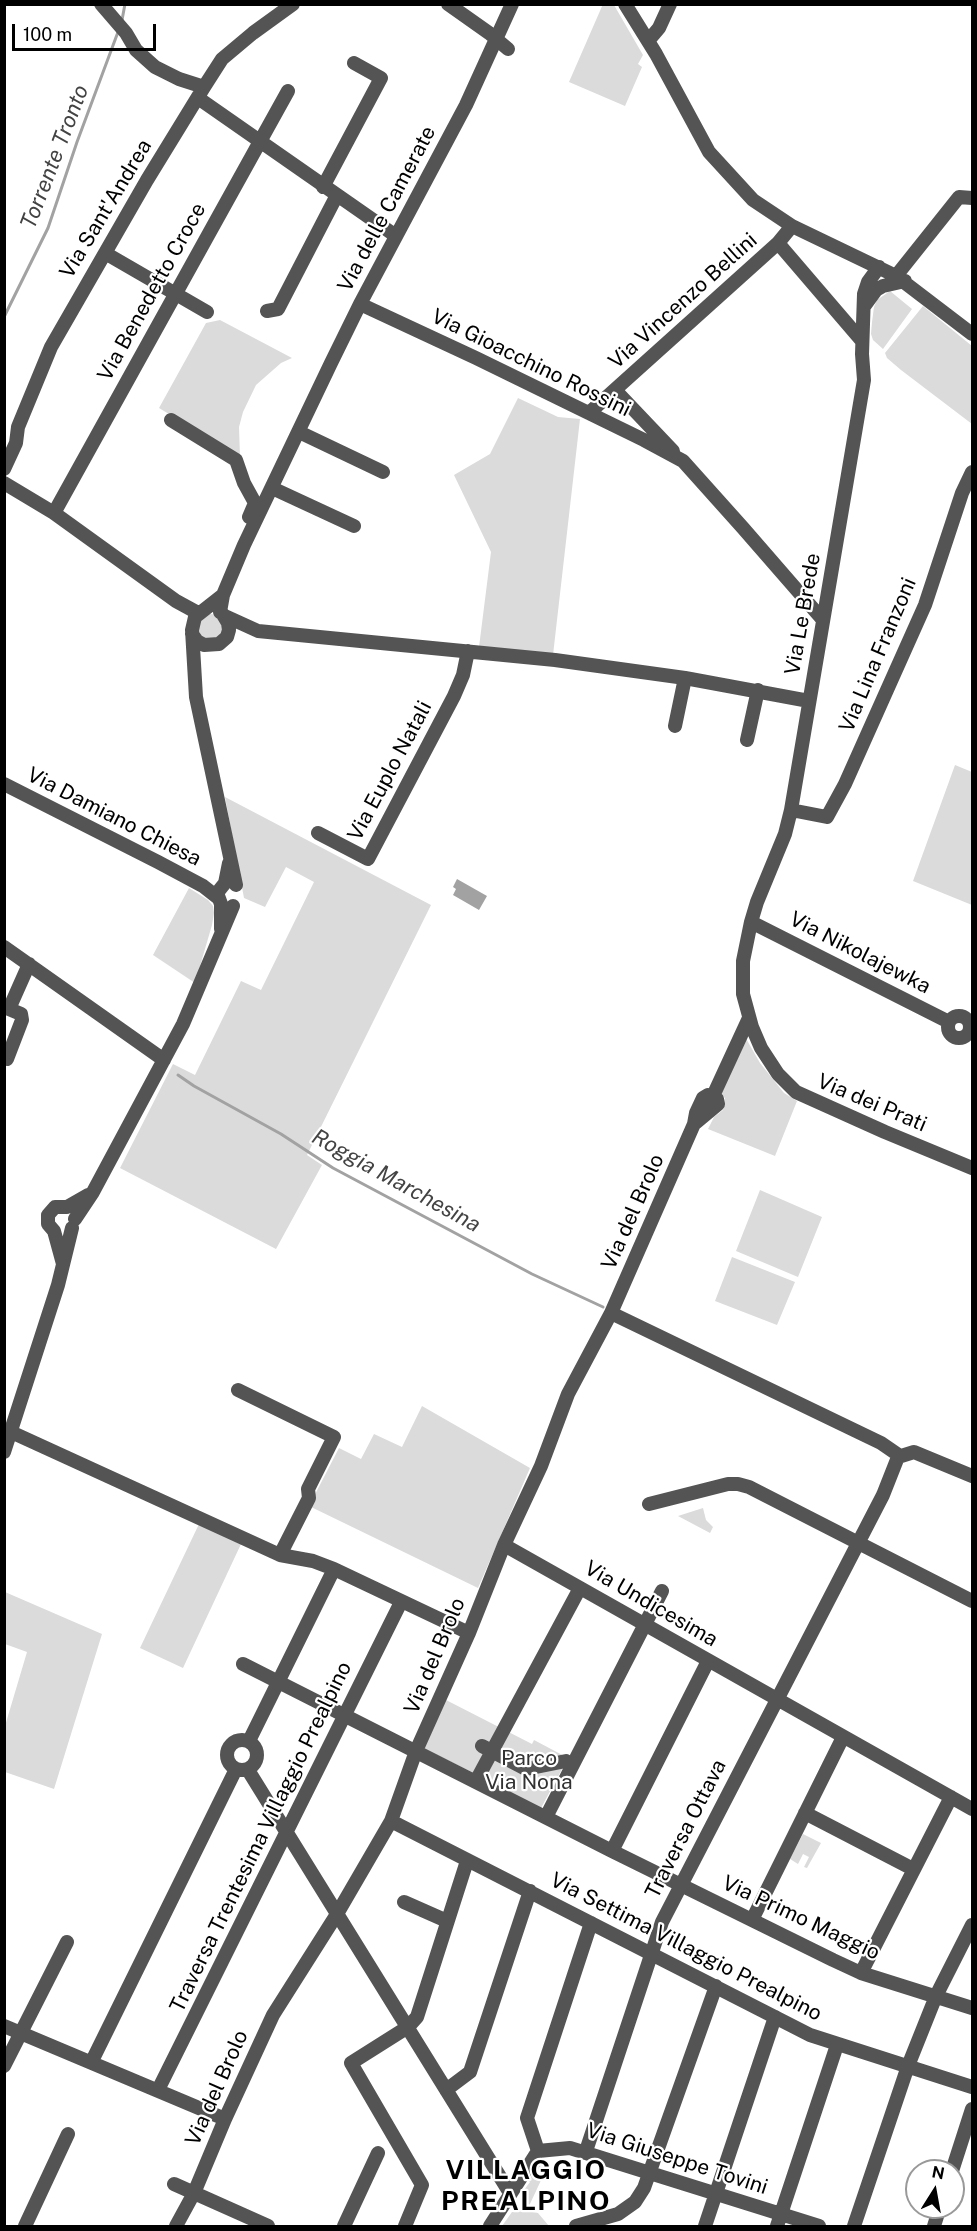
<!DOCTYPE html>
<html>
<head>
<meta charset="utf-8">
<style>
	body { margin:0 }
	#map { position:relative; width:977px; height:2231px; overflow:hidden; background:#fff; font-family:"Public Sans",sans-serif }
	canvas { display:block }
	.frame { position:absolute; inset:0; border:6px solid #000; pointer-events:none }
	.north { position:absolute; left:905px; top:2159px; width:60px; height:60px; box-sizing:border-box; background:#fff; border:2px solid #999; border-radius:50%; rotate:11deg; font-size:16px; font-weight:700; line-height:24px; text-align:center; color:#000 }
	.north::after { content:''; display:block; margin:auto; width:21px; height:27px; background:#000; clip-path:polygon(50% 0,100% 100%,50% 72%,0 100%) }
	.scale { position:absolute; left:12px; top:24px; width:144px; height:27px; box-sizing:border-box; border:3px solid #000; border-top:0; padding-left:8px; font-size:18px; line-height:21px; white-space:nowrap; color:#000; -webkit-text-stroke:4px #fff; paint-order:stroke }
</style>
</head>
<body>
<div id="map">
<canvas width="977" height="2231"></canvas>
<div class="frame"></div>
<div class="north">N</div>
<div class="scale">100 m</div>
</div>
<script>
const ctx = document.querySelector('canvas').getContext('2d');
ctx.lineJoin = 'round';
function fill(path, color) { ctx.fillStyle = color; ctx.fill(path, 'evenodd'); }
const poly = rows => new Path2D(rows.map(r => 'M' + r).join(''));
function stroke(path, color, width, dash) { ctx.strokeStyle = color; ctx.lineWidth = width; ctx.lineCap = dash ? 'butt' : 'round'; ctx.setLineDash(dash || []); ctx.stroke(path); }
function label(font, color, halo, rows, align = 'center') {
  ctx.font = font + ' "Public Sans",sans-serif'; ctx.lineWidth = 4.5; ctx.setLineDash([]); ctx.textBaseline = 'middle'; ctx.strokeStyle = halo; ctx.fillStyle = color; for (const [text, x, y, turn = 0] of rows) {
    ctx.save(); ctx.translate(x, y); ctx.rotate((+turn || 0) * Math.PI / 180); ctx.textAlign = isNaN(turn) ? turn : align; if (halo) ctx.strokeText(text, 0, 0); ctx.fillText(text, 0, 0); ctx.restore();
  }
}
const green = poly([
	[603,4,614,5,643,55,638,64,642,67,625,106,569,82],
	[890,291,912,309,883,349,873,340,871,334,872,322,874,307,877,300],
	[923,306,972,346,972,424,901,370,887,358,885,353],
	[220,320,292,358,281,363,256,385,243,412,239,427,240,457,159,408,206,323],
	[518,398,558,417,580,419,553,655,479,647,491,552,454,475,490,454],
	'197 627a13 13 0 1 1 26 0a13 13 0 1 1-26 0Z',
	[955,765,972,772,972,905,913,881],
	[225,797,431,905,307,1155,322,1165,276,1249,120,1168,173,1064,195,1075,241,981,261,990,314,882,286,867,265,907,244,898],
	[189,888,208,900,213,906,214,913,212,925,195,983,153,955],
	[744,1035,760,1063,784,1093,797,1101,775,1156,708,1129,714,1117,723,1110,725,1098,719,1093],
	[760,1190,822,1217,798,1277,736,1251],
	[732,1257,795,1282,777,1325,715,1301],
	[422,1406,530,1468,478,1588,309,1506,339,1448,361,1459,374,1434,402,1447],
	[703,1508,706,1520,713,1527,710,1533,678,1516],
	[199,1524,241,1544,183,1668,140,1648],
	[5,1592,102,1634,54,1789,5,1772,5,1726,27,1652,5,1644],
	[446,1700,532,1744,534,1740,568,1758,541,1808,424,1748],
	[803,1834,821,1843,807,1868,804,1867,809,1857,803,1854,798,1864,790,1859],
	[539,2161,543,2176,529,2206,521,2194,530,2182,524,2177],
	[527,2211,538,2213,549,2226,526,2225,502,2226,512,2212]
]);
const water = poly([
	[457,879,487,896,479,910,453,895,456,889,453,887]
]);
const stream = poly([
	[122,20,125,4],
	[4,317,48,228,77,142,118,32],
	[178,1075,194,1086,281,1134,333,1168,532,1274,603,1307]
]);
const minor = poly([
	[101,4,126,33,136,50,155,67,179,79,204,87],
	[448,4,489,33,508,49],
	[625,4,656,54,709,152,753,200,792,226,896,276,972,334],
	[648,41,659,28,670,4],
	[198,98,396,236],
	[323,187,381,78,354,63],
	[778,243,862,341],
	[105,253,207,312],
	[879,267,868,282,864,294,862,354,864,380,791,810,785,834,757,902,751,922,743,961,743,994,752,1027,761,1048,778,1074,796,1092,885,1132,972,1168],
	[896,276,959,197,972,198],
	[360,304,476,358,644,440,683,461,743,528,823,620],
	[865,305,876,290,883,286,905,281],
	[267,311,278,309,336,197],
	[616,391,673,451],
	[589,413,778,243,792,226],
	[171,420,236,460,244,483,255,503,249,517],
	[299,432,383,472],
	[4,469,16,443,18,427,51,347,147,180,204,87,222,59,253,33,293,4],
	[4,483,54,513,176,601,198,613],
	[272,488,354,526],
	[54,513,288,91],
	[223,595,195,617,192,630,196,697,236,885],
	[220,612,223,595,244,545,331,363,360,304,466,105,512,4],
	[225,616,258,631,555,660,685,678,809,701],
	[192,634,197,641,204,645,219,644,227,637,229,630,228,623,222,613],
	[675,726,685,678],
	[747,740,758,690],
	[4,784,158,862,203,886,217,897],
	[791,810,827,817,845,784,925,605,962,493,972,472],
	[318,833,368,859,454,696,463,675,468,651],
	[751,922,949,1022],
	[221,929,221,904,217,893,225,883,229,863],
	[4,947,164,1060],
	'948 1027a11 11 0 1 1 22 0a11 11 0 1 1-22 0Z',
	[7,1059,22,1020,21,1014,9,1009,29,964],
	[713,1096,749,1018],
	[75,1219,93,1192,183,1024,233,906],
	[63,1264,54,1231,48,1224,48,1215,55,1207,67,1207,88,1195],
	[238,1390,334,1437,308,1489,309,1498,280,1555],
	[11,1432,280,1555,313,1561,334,1569,469,1633],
	[4,1452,58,1285,72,1228],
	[898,1457,914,1452,972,1476],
	[649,1504,728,1484,738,1484,749,1487,972,1601],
	[504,1545,972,1809],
	[243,1664,612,1851,833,1960,861,1973,972,2008],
	'227 1755a15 15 0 1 1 30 0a15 15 0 1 1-30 0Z',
	[249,1741,334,1569],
	[482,1746,526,1769,566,1761],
	[248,1770,510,2193],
	[476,1781,580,1588],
	[805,1813,913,1869],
	[546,1817,662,1591],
	[391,1821,810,2035,972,2087],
	[612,1851,708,1661],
	[404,1902,447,1921],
	[752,1920,843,1737],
	[861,1973,951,1797],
	[4,2026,225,2119],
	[92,2061,236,1769],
	[4,2066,67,1942],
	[158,2090,401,1602],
	[446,2090,470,2072,530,1891],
	[538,2151,527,2118,591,1923],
	[586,2151,662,1922,883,1495,898,1457,897,1454,881,1443,611,1313],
	[952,2171,972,2109],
	[174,2184,268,2226],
	[25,2226,68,2134],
	[176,2226,194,2193,225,2119,273,2015,337,1914,391,1821,416,1751,469,1633,504,1545,541,1466,568,1394,611,1313,694,1124,696,1113,703,1098,708,1095,713,1096,717,1099,718,1104,694,1124],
	[344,2226,378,2153],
	[405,2226,422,2185,351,2063,408,2027,417,2017,467,1861],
	[490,2226,538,2151,570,2148,819,2226],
	[576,2226,618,2214,635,2202,644,2188,716,1986],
	[705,2226,775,2017],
	[777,2226,837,2045],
	[854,2226,908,2066,936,1996,972,1925],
	[934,2226,940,2207]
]);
const streetNames = [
	["Via Sant'Andrea",106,209,-59],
	["Via delle Camerate",387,209,-62],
	["Via Benedetto Croce",152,292,-61],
	["Via Vincenzo Bellini",683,301,-42],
	["Via Gioacchino Rossini",531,363,26],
	["Via Le Brede",803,614,-80],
	["Via Lina Franzoni",878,655,-67],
	["Via Euplo Natali",390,771,-62],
	["Via Damiano Chiesa",114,817,27],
	["Via Nikolajewka",860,953,27],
	["Via dei Prati",872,1103,23],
	["Via del Brolo",633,1212,-66],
	["Via Undicesima",651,1604,30],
	["Via del Brolo",435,1656,-67],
	["Traversa Ottava",686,1829,-63],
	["Traversa Trentesima Villaggio Prealpino",261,1837,-64],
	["Via Primo Maggio",801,1918,25],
	["Via Settima Villaggio Prealpino",686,1947,27],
	["Via del Brolo",217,2088,-66],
	["Via Giuseppe Tovini",677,2159,18]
];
const parkNames = [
	["Parco",529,1759],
	["Via Nona",529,1783]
];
const waterNames = [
	["Torrente Tronto",55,157,-69],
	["Roggia Marchesina",396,1181,29]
];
const districtNames = [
	["VILLAGGIO",526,2171],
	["PREALPINO",526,2202]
];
fill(green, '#dbdbdb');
fill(water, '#a2a2a2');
stroke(stream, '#a2a2a2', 3);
stroke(minor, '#545454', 14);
label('21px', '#000', '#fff', streetNames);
label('21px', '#323232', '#fff', parkNames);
label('italic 22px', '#434343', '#fff', waterNames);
ctx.letterSpacing = '1.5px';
label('bold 27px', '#000', '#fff', districtNames);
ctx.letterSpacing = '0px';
</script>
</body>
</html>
